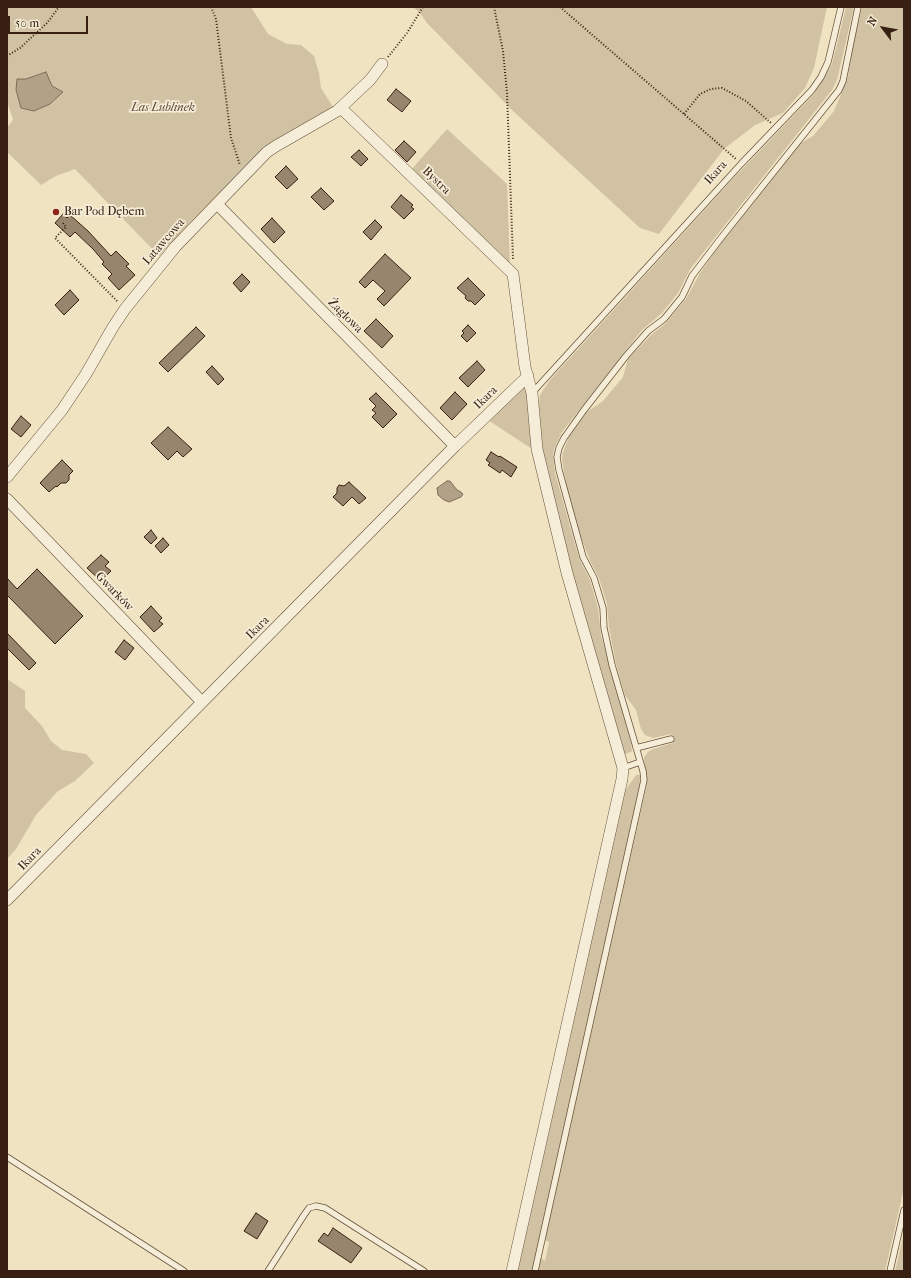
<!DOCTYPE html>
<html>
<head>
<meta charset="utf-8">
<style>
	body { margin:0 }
	#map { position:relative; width:911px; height:1278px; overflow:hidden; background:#f0e3c1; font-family:"IM FELL French Canon",serif }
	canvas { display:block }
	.frame { position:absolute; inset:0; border:8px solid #372012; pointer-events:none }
	.north { position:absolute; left:863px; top:8px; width:40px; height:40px; -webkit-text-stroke:3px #f5edd7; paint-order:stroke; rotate:302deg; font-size:11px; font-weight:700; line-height:16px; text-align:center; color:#372012 }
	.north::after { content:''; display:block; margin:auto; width:14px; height:18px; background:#372012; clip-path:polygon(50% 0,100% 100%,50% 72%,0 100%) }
	.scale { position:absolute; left:8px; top:16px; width:80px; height:18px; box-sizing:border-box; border:2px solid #372012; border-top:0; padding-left:5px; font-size:12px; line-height:14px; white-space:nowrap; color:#372012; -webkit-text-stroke:3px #f5edd7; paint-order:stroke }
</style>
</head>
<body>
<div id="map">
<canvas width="911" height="1278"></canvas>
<div class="frame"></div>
<div class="north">N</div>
<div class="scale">50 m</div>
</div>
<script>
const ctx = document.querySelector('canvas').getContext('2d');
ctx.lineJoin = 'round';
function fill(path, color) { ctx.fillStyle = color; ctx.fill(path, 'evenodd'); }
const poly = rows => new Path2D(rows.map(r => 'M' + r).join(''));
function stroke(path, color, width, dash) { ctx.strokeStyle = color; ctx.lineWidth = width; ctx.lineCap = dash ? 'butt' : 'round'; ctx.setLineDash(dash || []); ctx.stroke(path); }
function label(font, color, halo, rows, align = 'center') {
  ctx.font = font + ' "IM FELL French Canon",serif'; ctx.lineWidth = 3.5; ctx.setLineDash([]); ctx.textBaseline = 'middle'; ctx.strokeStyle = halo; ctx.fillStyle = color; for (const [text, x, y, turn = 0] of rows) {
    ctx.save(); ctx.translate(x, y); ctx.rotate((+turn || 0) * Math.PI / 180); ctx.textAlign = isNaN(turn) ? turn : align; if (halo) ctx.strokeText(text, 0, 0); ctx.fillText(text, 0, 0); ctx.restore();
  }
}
const green = poly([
	[7,7,251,7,268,34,287,44,301,45,314,56,319,73,321,88,333,107,234,180,191,221,159,256,75,169,56,176,41,185,7,152,7,128,13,120,7,101],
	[413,7,827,7,814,68,805,88,783,113,755,125,724,149,659,234,640,228,513,111,427,23,420,13],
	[846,7,854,7,837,80,832,90,691,268,678,293,662,313,642,330,562,432,554,449,553,456,555,473,579,558,590,580,598,608,601,635,631,743,632,751,626,754,623,753,570,571,542,450,539,404,540,395,550,380,730,182,814,94,832,64],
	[862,7,904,7,904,1188,885,1271,538,1271,541,1258,545,1261,549,1242,545,1240,647,784,644,758,648,752,653,749,673,743,671,734,653,738,645,735,641,729,636,710,625,695,616,664,609,628,607,604,599,578,590,561,577,526,570,501,564,472,562,459,563,452,569,437,587,412,603,401,623,377,628,359,651,335,666,323,686,299,700,273,722,241,799,144,813,136,834,111,848,77,853,45],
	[447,129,507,184,510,267,411,170],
	[524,385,528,387,532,449,488,420],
	[7,679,25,691,25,708,42,726,51,741,62,750,86,754,94,763,75,781,58,791,36,815,16,849,7,859],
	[636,775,640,775,640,784,532,1271,517,1271,624,792],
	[904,1233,904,1271,895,1271]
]);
const water = poly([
	[46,72,52,86,63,92,50,104,34,111,21,108,16,90,17,79,26,79,46,72],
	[447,481,450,481,457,490,461,492,463,494,461,497,449,502,444,500,438,495,437,488,447,481]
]);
const building = poly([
	[396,89,411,101,402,112,387,100,396,89],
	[404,141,416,152,407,162,395,150,404,141],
	[359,150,368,159,361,166,351,157,359,150],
	[286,166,298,179,287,189,275,177,286,166],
	[321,188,334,201,324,210,311,197,321,188],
	[401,195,413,205,411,207,414,209,404,219,391,207,401,195],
	[63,214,67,218,70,215,88,231,111,256,116,251,129,264,126,266,135,275,119,290,108,278,112,274,102,264,104,262,93,249,75,232,70,237,55,223,63,214],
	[272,218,285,232,274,243,261,229,272,218],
	[375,220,382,227,371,240,363,232,375,220],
	[385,254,411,278,384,306,377,299,385,291,373,280,365,288,359,282,385,254],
	[242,274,250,282,241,292,233,283,242,274],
	[468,278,485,295,475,305,471,301,468,301,465,298,466,296,457,288,468,278],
	[70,290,79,300,64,315,55,305,70,290],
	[376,319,393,336,382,348,364,331,376,319],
	[468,325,476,333,467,342,461,336,464,333,462,331,468,325],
	[196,327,205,336,168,372,159,363,196,327],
	[477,361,485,370,468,387,459,378,477,361],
	[212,366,224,379,218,385,206,372,212,366],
	[455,392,467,404,452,420,440,408,455,392],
	[376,393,397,414,383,428,372,417,376,413,372,410,376,406,369,399,376,393],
	[21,416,31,425,21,437,11,429,21,416],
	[168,427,192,449,183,457,177,451,168,460,151,443,168,427],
	[491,452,499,457,500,456,517,467,511,477,502,470,500,473,488,465,490,463,486,460,491,452],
	[62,460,73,471,69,475,69,480,66,483,61,483,57,487,56,486,49,492,40,483,62,460],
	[349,482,366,498,359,504,352,497,343,506,333,497,337,493,337,488,339,485,344,486,349,482],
	[151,530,157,538,151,544,144,537,151,530],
	[163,538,169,545,161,553,155,546,163,538],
	[101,555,109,562,105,566,111,571,101,581,87,568,101,555],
	[37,569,83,616,55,644,7,595,7,578,17,589,37,569],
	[151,606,162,618,159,621,163,624,154,632,140,617,151,606],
	[7,633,36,663,29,670,7,648,7,633],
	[124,640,134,648,125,660,115,652,124,640],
	[256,1213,268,1221,257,1239,244,1231,256,1213],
	[333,1228,362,1248,351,1263,318,1241,324,1233,328,1236,333,1228]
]);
const path = poly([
	[211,7,216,19,231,138,240,165],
	[494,7,503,51,507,93,513,259],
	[560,7,736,159],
	[7,56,20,48,47,23,59,7],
	[388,57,407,33,423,7],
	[684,114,700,94,711,89,722,88,746,101,771,123],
	[63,223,66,227,55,238,118,302]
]);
const service = poly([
	[532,393,741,164,812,90,821,77,828,62,841,7],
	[636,748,671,739],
	[623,768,640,762],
	[7,1157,184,1271],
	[268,1271,304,1215,309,1208,316,1206,325,1208,424,1271],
	[535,1271,644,780,643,771,612,665,604,628,603,608,594,578,583,557,559,470,557,457,559,448,564,438,584,410,626,356,648,331,664,319,682,297,692,276,721,238,839,90,843,81,858,7],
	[890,1271,904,1210]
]);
const minor = poly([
	[341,108,513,274,525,367,532,393,537,449,567,573,623,768,622,779,512,1271],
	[217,204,455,446],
	[7,477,62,410,86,374,113,327,125,309,176,246,267,152,276,146,337,111,370,80,382,64],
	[7,499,202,702],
	[7,900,455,446,528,376]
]);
const markers = [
	[56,212,4,"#8f2418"]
];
const parkNames = [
	["Las Lublinek",163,108]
];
const streetNames = [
	["Ikara",716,173,-48],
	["Bystra",436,181,44],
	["Latawcowa",164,242,-49],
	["Żaglowa",345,316,45],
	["Ikara",486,398,-44],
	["Gwarków",114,592,46],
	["Ikara",258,628,-45],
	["Ikara",30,859,-46]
];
const poiNames = [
	["Bar Pod Dębem",64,212]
];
fill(green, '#d1c2a3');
fill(water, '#b1a186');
stroke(water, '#806d58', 1);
fill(building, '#97856d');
stroke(building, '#372012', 1);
stroke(service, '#65513e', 7);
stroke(minor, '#65513e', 12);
stroke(path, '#372012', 2, [1, 2]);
stroke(service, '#f5edd7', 5.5);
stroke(minor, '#f5edd7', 11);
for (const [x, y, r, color] of markers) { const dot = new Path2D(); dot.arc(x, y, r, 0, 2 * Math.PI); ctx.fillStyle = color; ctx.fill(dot); stroke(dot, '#f5edd7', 1.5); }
label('italic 12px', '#5e4836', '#f5edd7', parkNames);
label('12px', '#372012', '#f5edd7', streetNames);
label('12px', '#372012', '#f5edd7', poiNames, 'left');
</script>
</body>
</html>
